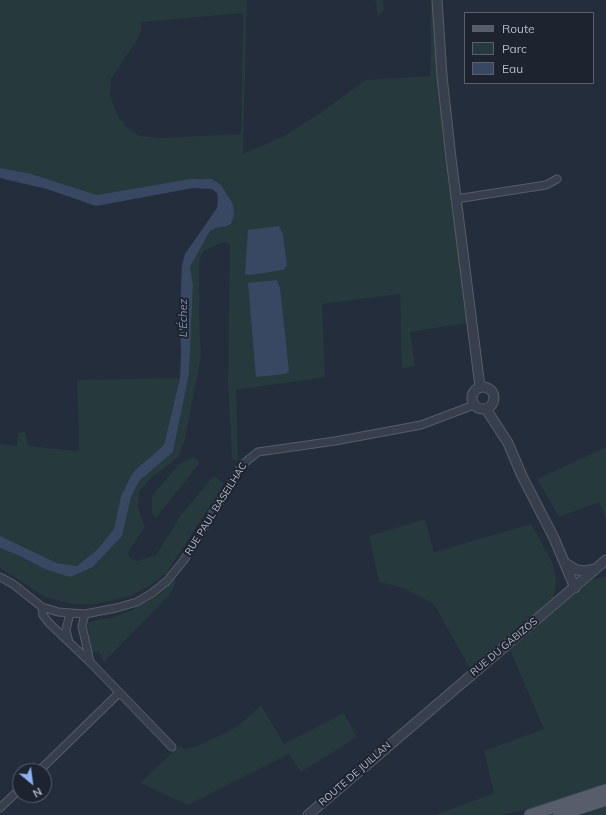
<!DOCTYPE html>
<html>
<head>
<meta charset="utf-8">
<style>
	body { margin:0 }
	#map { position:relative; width:606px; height:815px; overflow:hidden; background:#242d3b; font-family:Mulish,sans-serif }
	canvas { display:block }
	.legend { position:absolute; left:464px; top:12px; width:130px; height:72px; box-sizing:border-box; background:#1d2430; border:1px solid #59606c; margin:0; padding:5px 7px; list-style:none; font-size:12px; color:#b4bac7 }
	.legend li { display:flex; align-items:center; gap:8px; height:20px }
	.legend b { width:20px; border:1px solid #59606c }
	.north { position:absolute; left:12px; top:763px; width:40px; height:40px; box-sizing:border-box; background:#1d2430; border:1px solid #59606c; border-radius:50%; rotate:151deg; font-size:11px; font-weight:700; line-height:16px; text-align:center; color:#b4bac7 }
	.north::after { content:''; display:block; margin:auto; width:14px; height:18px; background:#8db1f3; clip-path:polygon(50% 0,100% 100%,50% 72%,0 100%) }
</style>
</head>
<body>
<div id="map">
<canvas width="606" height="815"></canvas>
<ul class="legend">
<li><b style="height:5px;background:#565e6c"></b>Route</li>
<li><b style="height:11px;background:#26393c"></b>Parc</li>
<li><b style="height:11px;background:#394862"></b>Eau</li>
</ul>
<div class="north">N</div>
</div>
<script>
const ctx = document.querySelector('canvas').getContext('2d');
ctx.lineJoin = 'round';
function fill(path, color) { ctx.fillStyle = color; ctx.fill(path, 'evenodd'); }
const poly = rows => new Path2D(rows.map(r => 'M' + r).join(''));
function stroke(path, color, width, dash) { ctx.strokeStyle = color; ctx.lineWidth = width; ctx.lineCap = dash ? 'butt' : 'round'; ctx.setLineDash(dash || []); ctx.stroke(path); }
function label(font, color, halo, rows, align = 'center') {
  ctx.font = font + ' Mulish,sans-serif'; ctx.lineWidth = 4; ctx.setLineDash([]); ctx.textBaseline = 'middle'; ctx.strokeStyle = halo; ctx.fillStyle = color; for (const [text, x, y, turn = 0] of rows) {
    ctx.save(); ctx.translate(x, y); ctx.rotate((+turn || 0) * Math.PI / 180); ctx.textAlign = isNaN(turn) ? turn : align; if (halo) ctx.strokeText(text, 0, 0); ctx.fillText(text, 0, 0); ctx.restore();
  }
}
const green = poly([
	[0,0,247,0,243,154,284,136,322,112,365,80,430,76,431,0,434,0,439,77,467,323,410,332,415,366,402,368,400,294,322,304,325,377,236,390,238,461,232,459,228,384,230,245,225,242,204,250,199,261,199,315,201,357,185,439,178,457,150,479,139,492,138,508,145,527,128,552,130,558,138,561,152,556,155,557,181,515,210,480,215,476,224,484,166,574,150,586,130,596,96,604,72,604,45,597,0,568,0,548,20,556,45,569,93,567,122,536,131,497,139,481,173,452,189,374,193,285,190,267,210,231,215,228,227,226,233,204,221,185,201,178,97,195,28,173,0,168],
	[243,13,241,134,159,138,140,136,129,129,119,118,110,96,111,79,137,40,141,31,141,22],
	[375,0,383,0,384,10,378,16],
	[180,378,164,445,133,472,121,496,114,529,97,550,77,566,57,563,0,536,0,444,17,446,18,433,25,431,28,446,79,451,77,380],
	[606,447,606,519,599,502,559,517,537,479],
	[193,457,198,460,198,465,156,518,152,513,152,496,178,465],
	[425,519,434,552,531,524,552,562,555,572,556,585,553,601,470,669,434,604,403,588,379,582,369,536],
	[606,576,606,783,536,807,501,815,436,815,494,793,484,751,544,729,510,650,592,580],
	[175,579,176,581,170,594,104,662,99,651,90,653,88,622,114,617,130,611,157,596],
	[261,705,284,744,344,713,357,737,301,772,289,754,188,805,140,783,179,746,185,749,197,746,231,730,244,721],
	[606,807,606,815,584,815]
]);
const water = poly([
	[0,168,28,173,97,195,190,179,212,179,221,185,233,204,234,214,231,224,227,226,216,228,210,231,190,267,193,285,189,374,173,452,139,481,131,497,122,536,93,567,70,577,45,569,20,556,0,548,0,536,57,563,77,566,97,550,114,529,121,496,133,472,164,445,180,378,181,353,180,310,182,265,185,254,217,208,218,199,217,193,212,189,193,188,96,206,47,189,0,178],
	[279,226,283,235,287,266,283,270,251,275,245,274,248,230],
	[277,280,280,288,289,371,285,374,256,377,248,283]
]);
const minor = poly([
	[456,199,546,185,557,179],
	[0,577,13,584,42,607,43,615,49,623,90,662,172,747],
	[42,607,58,612,85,614,116,608,137,602,152,593,167,581,184,560,243,464,258,452,335,441,421,425,474,405],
	[85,614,82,626,90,662],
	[69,642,66,630,70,613],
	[39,771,119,693],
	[0,808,20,789]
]);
const tertiary = poly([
	[437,0,442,76,451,158,480,387],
	'472 398a11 11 0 1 1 22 0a11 11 0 1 1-22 0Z',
	[486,409,508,443,522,476,554,538,575,588],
	[565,563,577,570,585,571,595,569],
	[308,815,606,560]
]);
const primary = poly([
	[530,815,606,790],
	[559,815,606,800]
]);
const streetNames = [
	["RUE PAUL BASEILHAC",216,509,-58],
	["RUE DU GABIZOS",504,647,-40],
	["ROUTE DE JUILLAN",355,774,-41]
];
const waterNames = [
	["L'Échez",184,318,-90]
];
fill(green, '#26393c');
fill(water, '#394862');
stroke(minor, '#565d69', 9);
stroke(tertiary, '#565d69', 11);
stroke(primary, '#414854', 13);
stroke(minor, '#383f4c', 7);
stroke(tertiary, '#383f4c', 9);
stroke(primary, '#565e6c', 11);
label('10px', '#b4bac7', '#1d2430', streetNames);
label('italic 11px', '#7c90ad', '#1d2430', waterNames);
</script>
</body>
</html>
